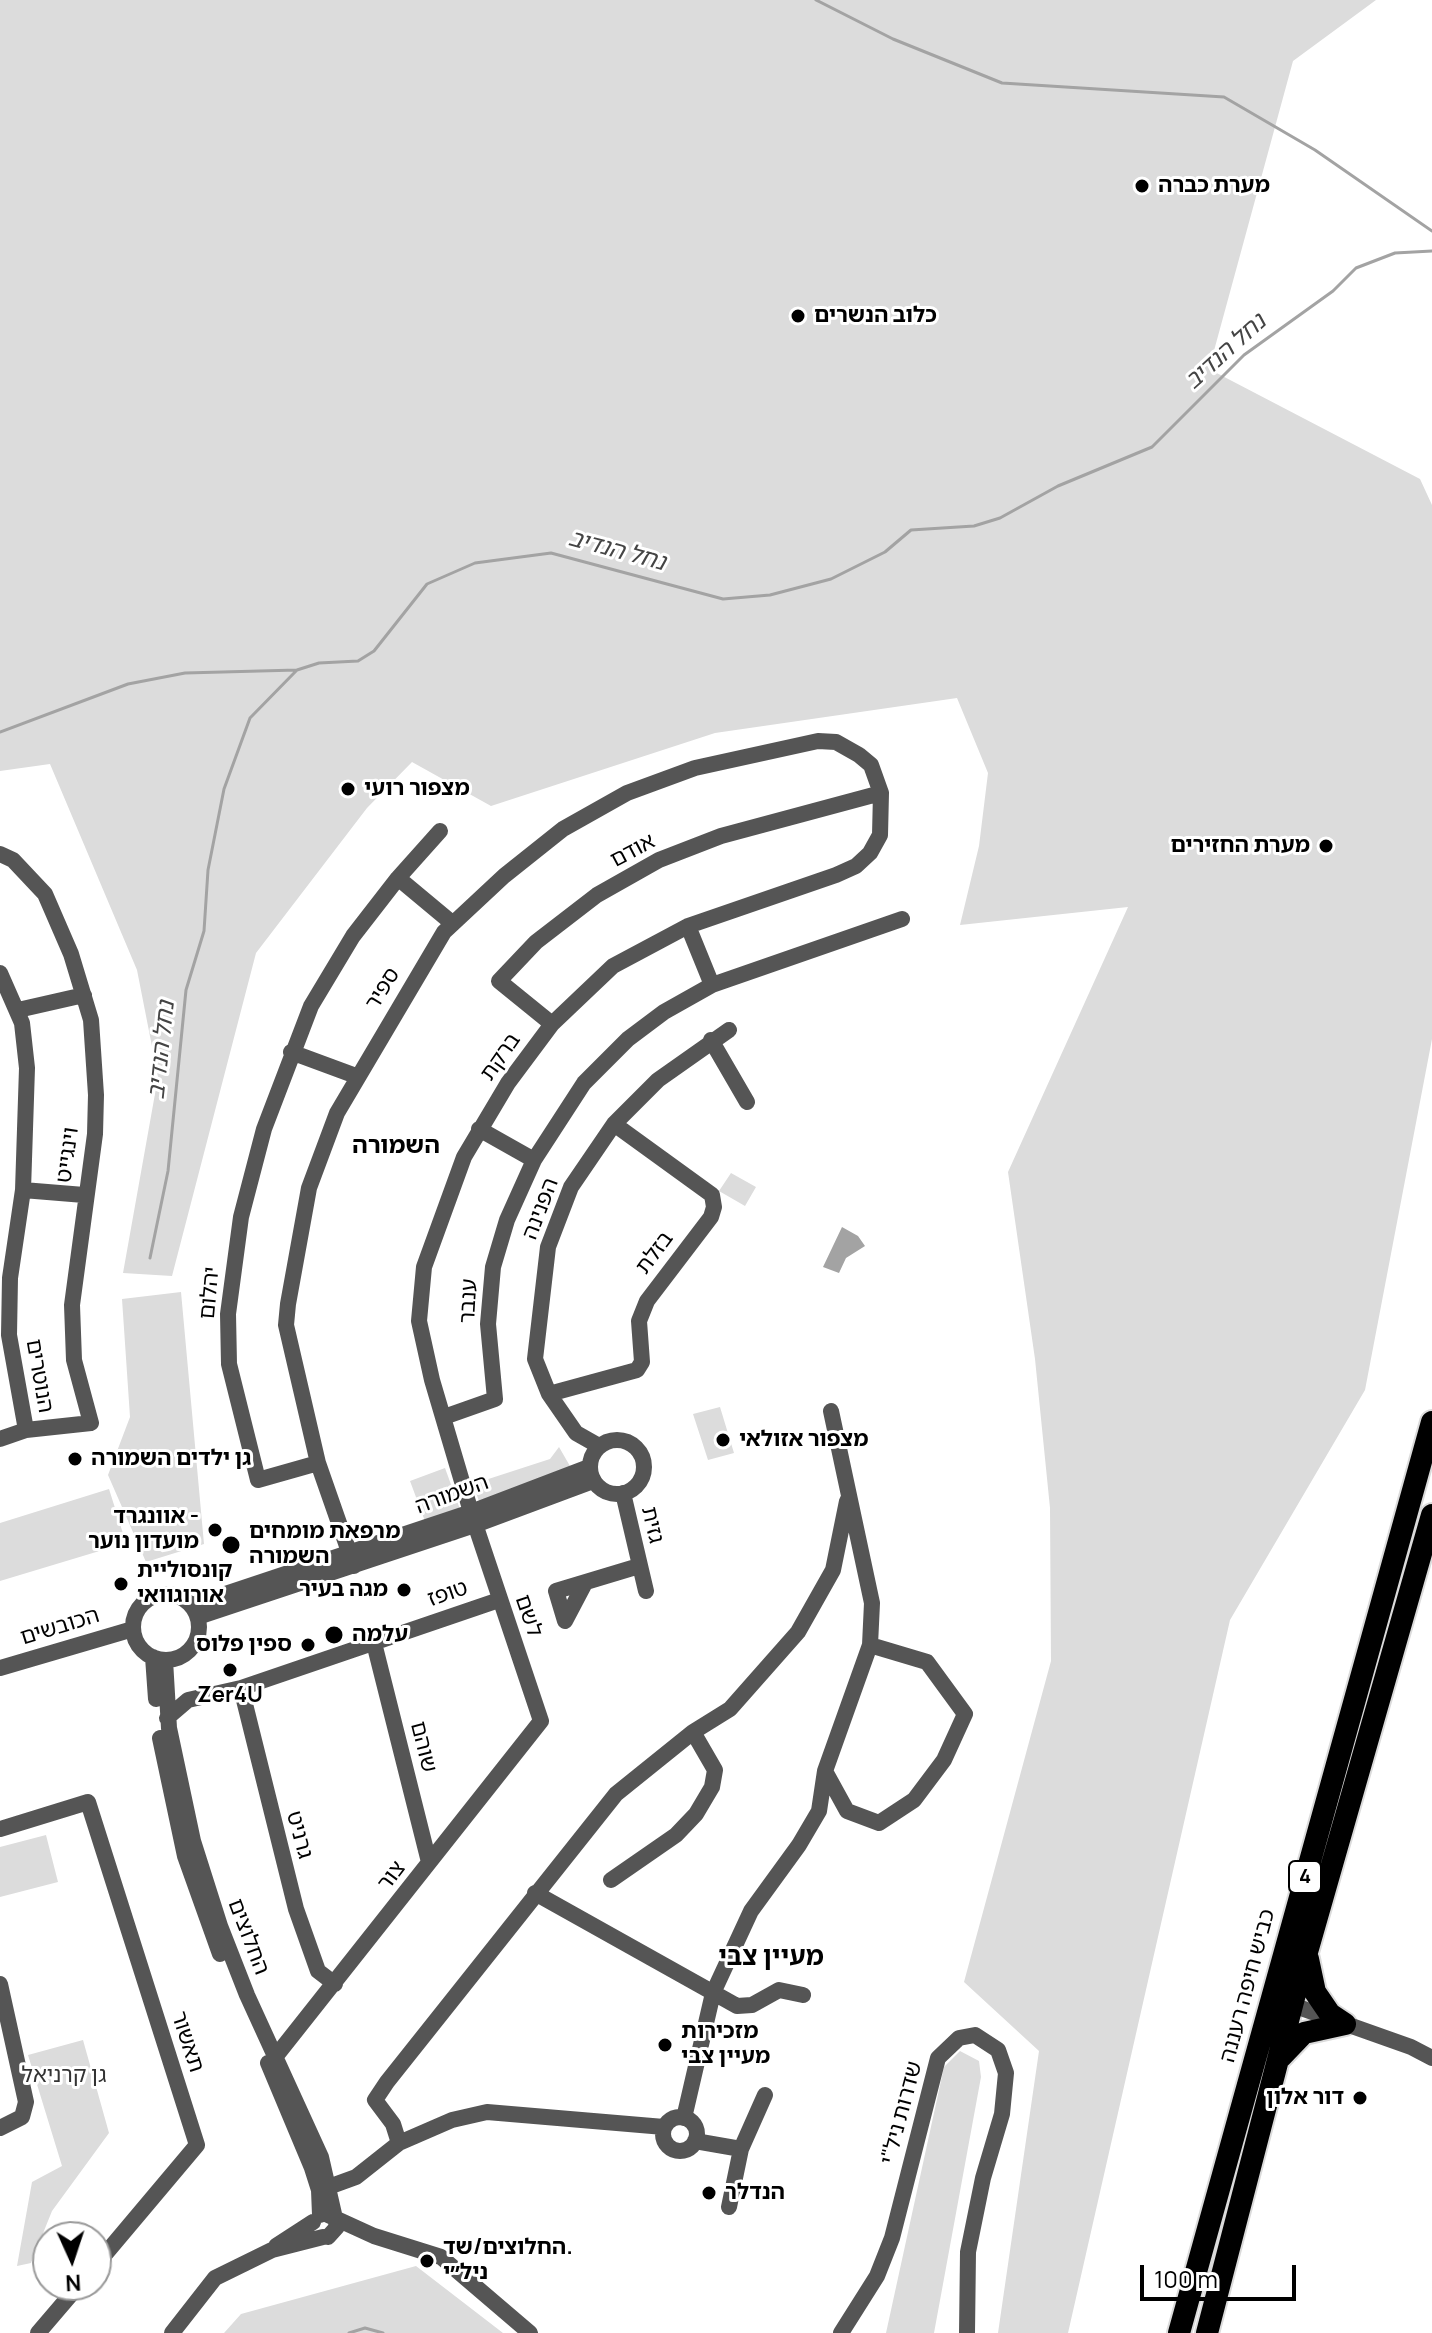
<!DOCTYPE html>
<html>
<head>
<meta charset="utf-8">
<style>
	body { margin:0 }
	#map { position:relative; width:1432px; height:2333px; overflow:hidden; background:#fff; font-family:Manrope,sans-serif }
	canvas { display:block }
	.north { position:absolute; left:32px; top:2221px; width:80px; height:80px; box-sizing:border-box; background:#fff; border:2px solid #999; border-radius:50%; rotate:177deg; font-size:22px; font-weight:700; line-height:32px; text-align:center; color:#000 }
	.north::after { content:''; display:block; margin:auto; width:28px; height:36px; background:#000; clip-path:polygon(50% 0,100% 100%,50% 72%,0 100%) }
	.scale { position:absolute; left:1140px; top:2265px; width:156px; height:36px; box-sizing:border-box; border:4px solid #000; border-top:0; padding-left:10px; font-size:24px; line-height:28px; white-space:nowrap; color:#000; -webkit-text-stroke:6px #fff; paint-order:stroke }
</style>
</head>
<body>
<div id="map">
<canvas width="1432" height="2333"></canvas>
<div class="north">N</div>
<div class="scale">100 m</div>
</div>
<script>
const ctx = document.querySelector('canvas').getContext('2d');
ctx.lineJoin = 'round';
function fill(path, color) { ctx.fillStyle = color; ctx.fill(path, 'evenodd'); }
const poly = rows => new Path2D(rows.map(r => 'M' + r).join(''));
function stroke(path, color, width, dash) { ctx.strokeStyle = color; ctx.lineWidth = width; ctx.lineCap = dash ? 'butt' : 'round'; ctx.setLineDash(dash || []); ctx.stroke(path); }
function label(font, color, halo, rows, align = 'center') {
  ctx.font = font + ' Manrope,"Noto Sans Hebrew",sans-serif'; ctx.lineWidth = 6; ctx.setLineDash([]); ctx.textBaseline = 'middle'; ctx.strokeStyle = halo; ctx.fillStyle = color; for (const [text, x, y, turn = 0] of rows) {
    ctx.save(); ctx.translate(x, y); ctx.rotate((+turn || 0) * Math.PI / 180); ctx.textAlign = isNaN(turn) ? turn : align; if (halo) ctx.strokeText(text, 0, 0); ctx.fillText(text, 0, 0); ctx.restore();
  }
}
const green = poly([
	[0,0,1376,0,1293,61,1209,369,1420,479,1432,505,1432,1039,1365,1390,1230,1620,1068,2333,998,2333,1039,2051,964,1982,1051,1661,1050,1508,1035,1359,1008,1172,1128,907,960,925,979,846,988,773,957,698,715,733,491,806,412,762,367,808,256,953,172,1276,123,1273,158,1077,137,970,50,764,0,771],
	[731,1173,756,1187,745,1206,719,1191],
	[181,1292,204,1544,146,1562,108,1475,130,1417,122,1299],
	[720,1407,734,1453,708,1460,693,1414],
	[559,1447,574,1473,480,1504,473,1484,550,1459],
	[445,1468,461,1512,426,1524,410,1481],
	[109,1489,126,1543,0,1581,0,1523],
	[46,1835,58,1882,0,1897,0,1847],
	[83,2040,109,2133,52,2211,31,2263,17,2266,32,2182,62,2166,28,2055],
	[960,2051,979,2061,981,2077,934,2333,886,2333,944,2067],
	[416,2266,503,2333,224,2333,241,2314]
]);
const water = poly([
	[842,1227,858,1236,865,1246,846,1258,839,1273,823,1267]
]);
const stream = poly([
	[816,0,893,39,1002,83,1224,97,1315,150,1432,231],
	[0,732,128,684,185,673,297,670],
	[150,1258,168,1171,186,990,204,931,208,870,224,789,250,718,297,670,319,663,358,661,374,651,427,584,475,563,551,553,723,599,770,595,831,579,885,552,911,530,974,526,1000,518,1058,486,1152,447,1244,355,1333,291,1356,268,1395,253,1432,251],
	[349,2333,365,2328,383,2333]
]);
const minor = poly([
	[0,854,13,860,45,894,71,954,91,1020,96,1095,95,1134,72,1305,74,1360,91,1423,26,1430,0,1439],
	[398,878,452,923],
	[688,926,712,985],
	[0,973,22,1023,27,1068,23,1190,10,1278,9,1335,26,1430],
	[18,1010,84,995],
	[552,1024,499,981,536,942,597,895,659,860,721,836,881,793],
	[711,1040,747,1102],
	[291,1052,356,1076],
	[479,1129,534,1160],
	[23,1190,84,1195],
	[549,1394,637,1370,642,1362,639,1321,647,1301,711,1217,714,1207,712,1195,614,1124],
	[444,1417,495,1399,488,1324,493,1267,507,1220,534,1160,584,1083,628,1039,664,1012,712,985,902,919],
	'590 1467a27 27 0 1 1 54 0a27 27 0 1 1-54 0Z',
	[599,1446,576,1433,549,1394,535,1359,548,1247,571,1187,614,1124,658,1080,729,1030],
	[318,1463,258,1480,229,1364,228,1314,241,1217,264,1129,311,1006,353,936,398,878,440,831],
	[623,1493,646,1591],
	[585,1583,565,1621,556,1591,639,1566],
	'133 1627a33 33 0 1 1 66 0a33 33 0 1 1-66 0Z',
	[192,1605,471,1512,589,1467],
	[198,1617,475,1525,593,1481],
	[374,1643,429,1862],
	[153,1657,156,1699],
	[165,1660,169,1728,193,1841,220,1926,247,1995,321,2157,337,2227,328,2237],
	[0,1668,133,1629],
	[241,1688,296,1909,318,1971,335,1984],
	[167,1718,188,1700,241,1688,499,1600],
	[693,1732,730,1709,798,1632,833,1570,847,1501],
	[160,1738,185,1856,220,1954],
	[825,1771,847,1811,879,1823,914,1800,944,1760,965,1714,927,1662,870,1645],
	[0,1829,88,1802,197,2145,96,2265],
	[535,1893,737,2006,752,2005,779,1990,803,1995],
	[0,1984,26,2102,22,2117,0,2128],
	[1284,2002,1411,2047,1432,2058],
	[276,2056,541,1721,471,1512,432,1380,419,1321,424,1267,464,1157,508,1083,552,1024,613,966,688,926,836,875,856,866,870,853,880,835,881,793,871,765,859,755,836,742,818,741,695,768,627,793,563,829,504,876,444,932,337,1113,309,1188,288,1304,286,1325,318,1463,354,1566],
	[268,2063,312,2168,319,2190,320,2215],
	'663 2134a17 17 0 1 1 34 0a17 17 0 1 1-34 0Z',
	[684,2118,713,1993,751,1911,799,1845,819,1811,825,1771,870,1645,872,1603,831,1411],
	[695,2141,741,2149],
	[399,2143,393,2124,375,2100,387,2082,616,1794,693,1732,715,1770,712,1787,696,1814,676,1835,611,1880],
	[323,2189,356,2177,399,2143,452,2120,487,2112,664,2127],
	[729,2207,741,2149,765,2095],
	[328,2215,374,2236,441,2257,530,2333],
	[276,2246,313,2222],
	[38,2333,79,2285],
	[172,2333,215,2278,272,2250,323,2237],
	[841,2333,877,2276,892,2238,938,2058,959,2038,975,2035,998,2050,1006,2073,1002,2114,983,2178,968,2252,967,2333]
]);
const highway = poly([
	[1308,1959,1315,1992,1330,2014,1345,2024],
	[1281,2057,1304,2033,1345,2024],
	[1179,2333,1432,1422],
	[1207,2333,1295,1994,1432,1515]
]);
const markers = [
	[1142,186,8,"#000"],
	[798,316,8,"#000"],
	[348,789,8,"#000"],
	[1326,846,8,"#000"],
	[723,1440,8,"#000"],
	[75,1459,8,"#000"],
	[215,1530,8,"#000"],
	[231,1545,10,"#000"],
	[121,1584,8,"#000"],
	[404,1590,8,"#000"],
	[334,1635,10,"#000"],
	[308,1645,8,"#000"],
	[230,1670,8,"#000"],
	[665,2045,8,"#000"],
	[1360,2098,8,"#000"],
	[709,2193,8,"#000"],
	[427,2261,8,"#000"]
];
const shields = [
	[1305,1877,32]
];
const shieldNames = [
	["4",1305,1877]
];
const poiNames = [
	["מערת כברה",1158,186],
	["כלוב הנשרים",814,316],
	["מצפור רועי",364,789],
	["מערת החזירים",1310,846,"right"],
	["מצפור אזולאי",739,1440],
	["גן ילדים השמורה",91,1459],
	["אוונגרד -",199,1517,"right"],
	["מועדון נוער",199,1542,"right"],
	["מרפאת מומחים",249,1532],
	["השמורה",249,1557],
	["קונסוליית",137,1571],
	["אורוגוואי",137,1596],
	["מגה בעיר",388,1590,"right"],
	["עלמה",352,1635],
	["ספין פלוס",292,1645,"right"],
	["Zer4U",230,1696,"center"],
	["מזכירות",681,2032],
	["מעיין צבי",681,2057],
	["דור אלון",1344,2098,"right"],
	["הנדלר",725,2193],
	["החלוצים/שד.",443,2248],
	["ניל״י",443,2273]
];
const streetNames = [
	["אודם",633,851,-28],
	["ספיר",383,989,-58],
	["ברקת",501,1057,-55],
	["וינגייט",68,1155,-82],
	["הפנינה",541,1209,-69],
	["בזלת",655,1253,-53],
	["יהלום",210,1293,-85],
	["ענבר",469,1301,-87],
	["הנוטרים",39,1376,80],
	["השמורה",452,1495,-20],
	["גזית",652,1525,77],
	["טופז",448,1594,-19],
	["לשם",528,1616,71],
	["הכובשים",60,1627,-17],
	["שוהם",423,1747,76],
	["גרניט",299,1835,75],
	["צור",392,1876,-53],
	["החלוצים",248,1937,69],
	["כביש חיפה רעננה",1248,1986,-75],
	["תאשור",187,2042,72],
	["שדרות ניל\"י",902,2113,-75]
];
const parkNames = [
	["גן קרניאל",64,2076]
];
const waterNames = [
	["נחל הנדיב",1226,352,-42],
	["נחל הנדיב",617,551,15],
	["נחל הנדיב",162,1050,-84]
];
const neighbourhoodNames = [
	["השמורה",396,1146]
];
const quarterNames = [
	["מעיין צבי",771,1958]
];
fill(green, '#dcdcdc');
fill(water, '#a3a3a3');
stroke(stream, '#a3a3a3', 3);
stroke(highway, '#dbdbdb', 26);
stroke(minor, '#555', 16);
stroke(highway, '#000', 22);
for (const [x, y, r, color] of markers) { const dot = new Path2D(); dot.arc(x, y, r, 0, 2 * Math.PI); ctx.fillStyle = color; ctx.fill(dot); stroke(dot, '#fff', 3); }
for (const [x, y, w] of shields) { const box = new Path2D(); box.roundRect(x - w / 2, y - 16, w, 32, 6); ctx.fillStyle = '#fff'; ctx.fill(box); stroke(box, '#000', 2); }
label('bold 20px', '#000', null, shieldNames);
label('bold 22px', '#000', '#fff', poiNames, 'left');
label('22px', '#000', '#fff', streetNames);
label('22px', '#333', '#fff', parkNames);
label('italic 24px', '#444', '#fff', waterNames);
label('bold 24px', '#000', '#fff', neighbourhoodNames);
label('bold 26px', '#000', '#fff', quarterNames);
</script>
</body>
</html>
